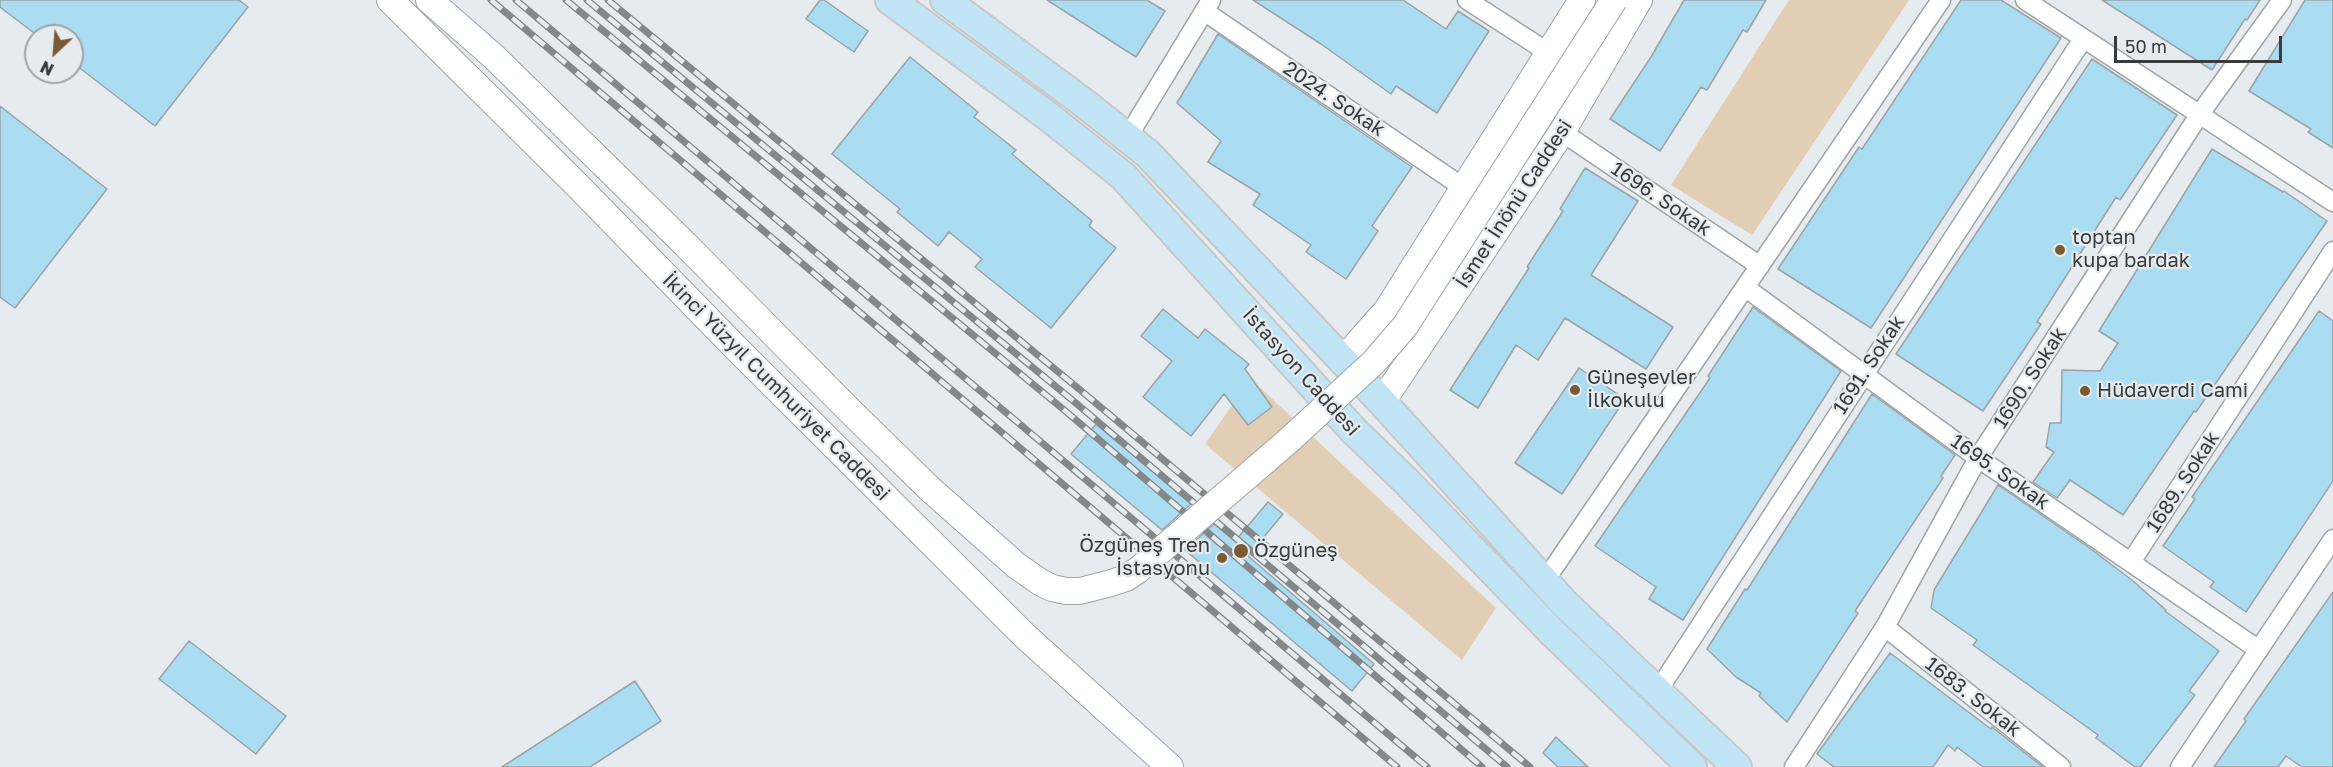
<!DOCTYPE html>
<html>
<head>
<meta charset="utf-8">
<style>
	body { margin:0 }
	#map { position:relative; width:2333px; height:767px; overflow:hidden; background:#e5ebee; font-family:"Golos Text",sans-serif }
	canvas { display:block }
	.north { position:absolute; left:24px; top:24px; width:60px; height:60px; box-sizing:border-box; background:#e5ebee; border:2px solid #a0a5a7; border-radius:50%; rotate:206deg; font-size:16px; font-weight:700; line-height:24px; text-align:center; color:#393b3d }
	.north::after { content:''; display:block; margin:auto; width:21px; height:27px; background:#7b5a31; clip-path:polygon(50% 0,100% 100%,50% 72%,0 100%) }
	.scale { position:absolute; left:2114px; top:36px; width:168px; height:27px; box-sizing:border-box; border:3px solid #393b3d; border-top:0; padding-left:8px; font-size:18px; line-height:21px; white-space:nowrap; color:#393b3d; -webkit-text-stroke:4px #e5ebee; paint-order:stroke }
</style>
</head>
<body>
<div id="map">
<canvas width="2333" height="767"></canvas>
<div class="north">N</div>
<div class="scale">50 m</div>
</div>
<script>
const ctx = document.querySelector('canvas').getContext('2d');
ctx.lineJoin = 'round';
function fill(path, color) { ctx.fillStyle = color; ctx.fill(path, 'evenodd'); }
const poly = rows => new Path2D(rows.map(r => 'M' + r).join(''));
function stroke(path, color, width, dash) { ctx.strokeStyle = color; ctx.lineWidth = width; ctx.lineCap = dash ? 'butt' : 'round'; ctx.setLineDash(dash || []); ctx.stroke(path); }
function label(font, color, halo, rows, align = 'center') {
  ctx.font = font + ' "Golos Text",sans-serif'; ctx.lineWidth = 4.5; ctx.setLineDash([]); ctx.textBaseline = 'middle'; ctx.strokeStyle = halo; ctx.fillStyle = color; for (const [text, x, y, turn = 0] of rows) {
    ctx.save(); ctx.translate(x, y); ctx.rotate((+turn || 0) * Math.PI / 180); ctx.textAlign = isNaN(turn) ? turn : align; if (halo) ctx.strokeText(text, 0, 0); ctx.fillText(text, 0, 0); ctx.restore();
  }
}
const green = poly([
	[1789,0,1909,0,1752,235,1671,185],
	[1251,379,1496,608,1462,660,1205,444]
]);
const building = poly([
	[0,0,239,0,248,7,155,126,72,62,72,36,38,36,0,7,0,0],
	[820,0,824,0,868,31,854,52,806,19,820,0],
	[1047,0,1147,0,1165,11,1136,57,1047,0],
	[1253,0,1403,0,1446,29,1458,11,1489,31,1437,113,1396,86,1391,94,1321,44,1253,0],
	[1684,0,1766,0,1747,32,1743,30,1707,90,1701,87,1660,151,1610,119,1651,57,1684,0],
	[1961,0,2001,0,2061,38,1871,328,1778,269,1859,147,1862,149,1961,0],
	[2102,0,2260,0,2247,20,2245,19,2212,70,2102,0],
	[2305,0,2333,0,2333,148,2308,132,2311,129,2249,91,2305,0],
	[1218,34,1412,167,1372,226,1378,231,1346,279,1306,252,1311,245,1253,205,1260,194,1208,162,1221,141,1177,103,1218,34],
	[910,57,978,112,974,117,1016,150,1012,154,1092,221,1089,226,1116,248,1051,328,975,267,982,259,949,232,938,246,897,212,900,209,832,154,910,57],
	[2092,59,2177,115,2120,200,2116,197,2037,322,2041,324,1983,411,1896,354,2092,59],
	[0,106,107,189,15,308,0,297,0,106],
	[2212,149,2283,192,2284,191,2327,221,2196,412,2194,411,2123,515,2070,480,2057,498,2033,482,2054,452,2046,447,2050,423,2061,423,2062,370,2100,371,2118,343,2099,331,2212,149],
	[1585,168,1638,201,1591,275,1673,327,1646,369,1565,318,1538,360,1516,345,1478,408,1450,390,1529,268,1527,267,1563,211,1560,209,1585,168],
	[1753,307,1841,371,1683,620,1649,599,1656,587,1595,546,1710,378,1708,376,1753,307],
	[1163,309,1198,338,1205,329,1249,364,1245,369,1272,407,1248,425,1224,394,1191,436,1143,397,1172,361,1141,336,1163,309],
	[2319,311,2333,321,2333,481,2246,612,2210,587,2214,582,2163,546,2195,499,2192,497,2319,311],
	[1579,368,1625,399,1562,494,1515,463,1579,368],
	[1872,394,1955,455,1941,476,1943,478,1855,611,1858,613,1787,722,1759,696,1761,693,1736,677,1707,649,1745,589,1747,590,1872,394],
	[1096,424,1191,504,1162,530,1071,454,1096,424],
	[1998,485,2091,549,2133,581,2166,610,2165,611,2219,651,2189,691,2195,695,2140,767,2135,767,2096,738,2098,735,1973,645,1977,640,1931,608,1934,590,1998,485],
	[1268,502,1283,514,1248,556,1374,664,1352,691,1185,550,1214,524,1235,541,1268,502],
	[2333,592,2333,767,2302,767,2286,756,2278,767,2214,767,2246,721,2244,719,2333,592],
	[189,641,286,716,256,754,159,679,189,641],
	[1890,653,1991,729,1992,727,2043,767,1983,767,1957,747,1955,751,1948,745,1933,767,1834,767,1817,754,1890,653],
	[635,681,661,721,590,767,502,767,635,681],
	[1556,737,1588,767,1558,767,1543,753,1556,737]
]);
const minor = poly([
	[1467,0,1549,53],
	[2025,0,2333,202],
	[1204,11,1464,188],
	[1562,132,1760,266],
	[1127,138,1211,0],
	[1746,288,1978,458,2259,650],
	[2131,562,2333,251],
	[1544,582,1941,0],
	[1885,627,2061,767],
	[1657,692,2083,39],
	[1794,767,1885,627,1978,458,2199,115,2282,0],
	[2180,767,2333,539]
]);
const secondary = poly([
	[390,0,577,185,735,347,1025,636,1170,767],
	[429,0,493,56,687,246],
	[1342,361,1387,310,1582,0],
	[1382,402,1562,132,1639,0]
]);
const primary = poly([
	[890,0,1049,117,1123,176,1354,431,1406,481,1552,632,1692,767],
	[945,0,1084,103,1148,154,1382,402,1565,604,1737,767]
]);
const rail = poly([
	[491,0,1397,767],
	[516,0,1427,767],
	[566,0,1063,409,1482,767],
	[587,0,1071,399,1507,767],
	[608,0,1079,389,1530,767]
]);
const secondaryBridge = poly([
	[687,246,848,409,931,490,1017,566,1040,582,1052,588,1066,591,1080,591,1111,583,1126,578,1138,570,1287,442,1374,362,1405,326,1614,0]
]);
const markers = [
	[2060,250,6,"#7b5a31"],
	[1575,390,6,"#7b5a31"],
	[2085,391,6,"#7b5a31"],
	[1241,551,8,"#7b5a31"],
	[1222,558,6,"#7b5a31"]
];
const streetNames = [
	["2024. Sokak",1334,99,34],
	["1696. Sokak",1661,199,34],
	["İsmet İnönü Caddesi",1514,204,-57],
	["1691. Sokak",1869,365,-57],
	["İstasyon Caddesi",1301,372,48],
	["1690. Sokak",2030,378,-57],
	["İkinci Yüzyıl Cumhuriyet Caddesi",776,387,45],
	["1695. Sokak",2000,472,35],
	["1689. Sokak",2183,482,-57],
	["1683. Sokak",1973,697,38]
];
const poiNames = [
	["toptan",2072,238],
	["kupa bardak",2072,261],
	["Güneşevler",1587,378],
	["İlkokulu",1587,401],
	["Hüdaverdi Cami",2097,391],
	["Özgüneş Tren",1210,546,"right"],
	["İstasyonu",1210,569,"right"],
	["Özgüneş",1254,551]
];
fill(green, '#e2cdb5');
fill(building, '#aadcf2');
stroke(building, '#9da3a6', 1.5);
stroke(minor, '#9ea5a7', 21);
stroke(secondary, '#9ea5a7', 28);
stroke(primary, '#c8c8c9', 32);
stroke(minor, '#fff', 18);
stroke(secondary, '#fff', 26);
stroke(primary, '#c1e5f5', 28);
stroke(rail, '#84888a', 7);
stroke(rail, '#e5ebee', 4.5, [14]);
stroke(secondaryBridge, '#9ea5a7', 28, []);
stroke(secondaryBridge, '#fff', 26);
for (const [x, y, r, color] of markers) { const dot = new Path2D(); dot.arc(x, y, r, 0, 2 * Math.PI); ctx.fillStyle = color; ctx.fill(dot); stroke(dot, '#e5ebee', 2); }
label('20px', '#393b3d', '#e5ebee', streetNames);
label('20px', '#393b3d', '#e5ebee', poiNames, 'left');
</script>
</body>
</html>
